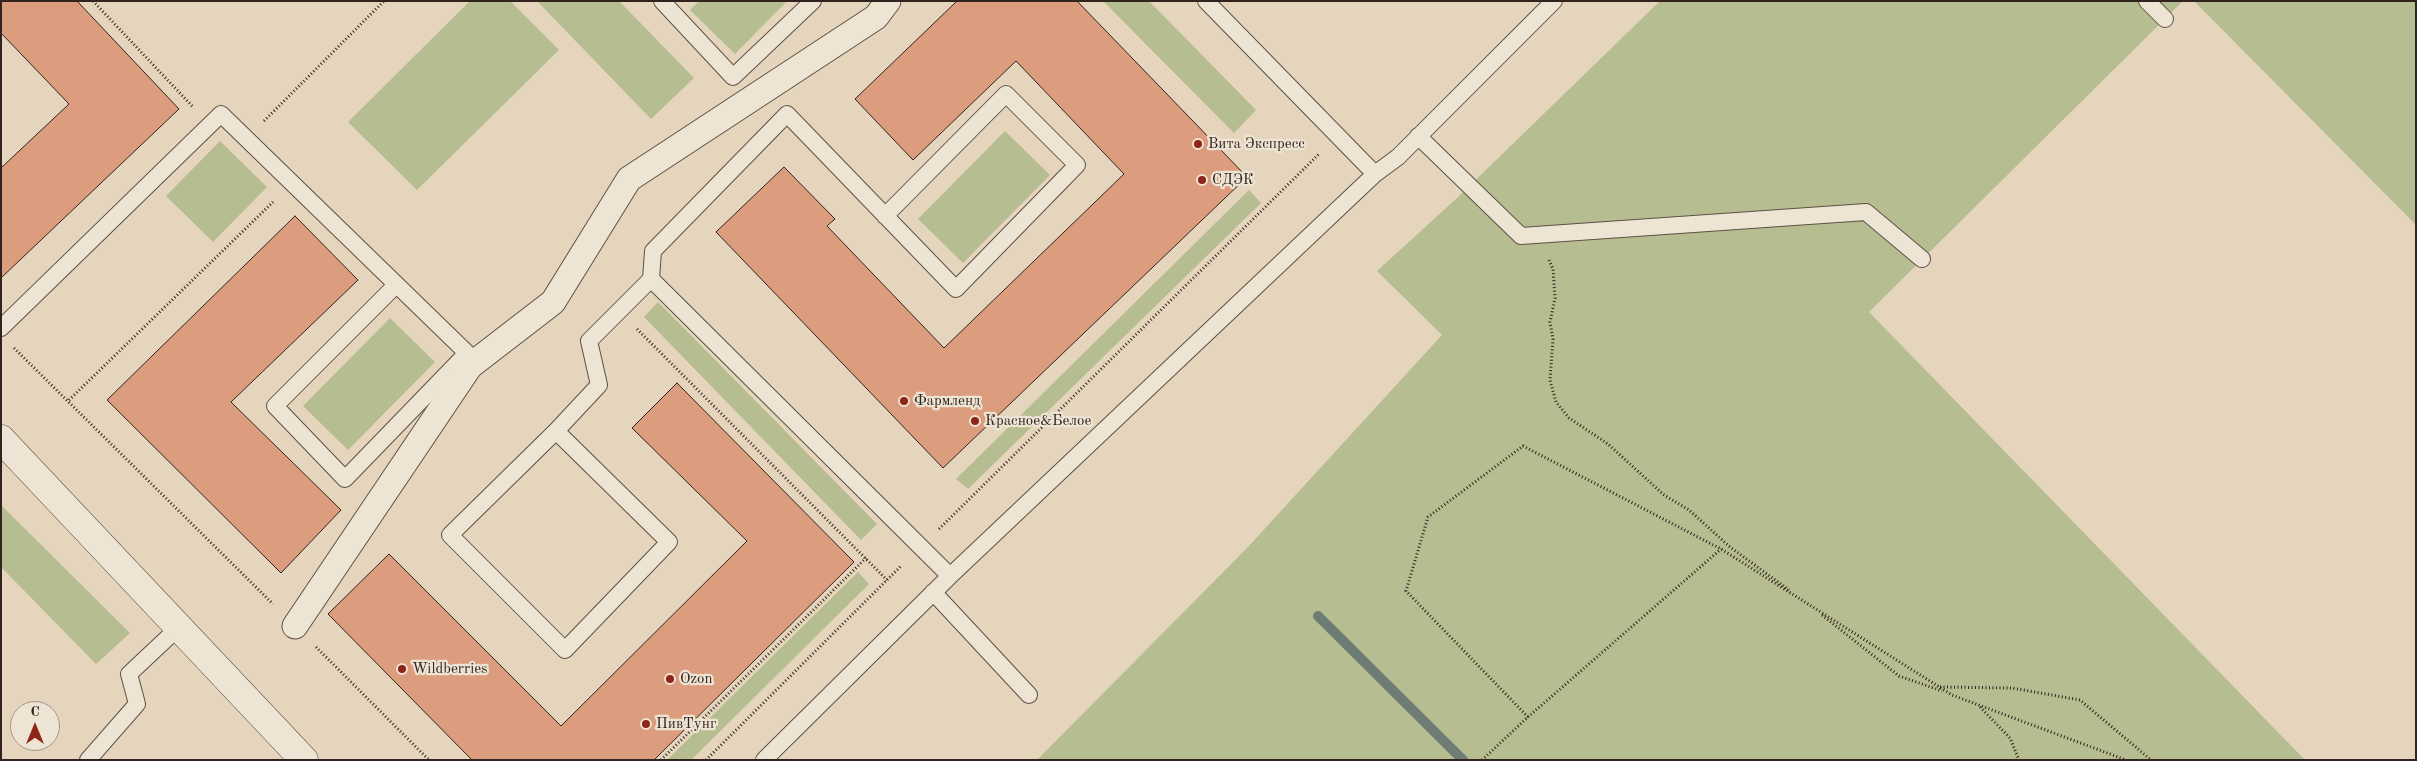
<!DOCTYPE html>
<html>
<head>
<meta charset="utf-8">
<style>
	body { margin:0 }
	#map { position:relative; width:2417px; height:761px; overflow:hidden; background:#e5d5bc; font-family:"Old Standard TT",serif }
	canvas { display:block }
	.frame { position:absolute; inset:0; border:2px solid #31231d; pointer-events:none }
	.north { position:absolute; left:10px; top:701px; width:50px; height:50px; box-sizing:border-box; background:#eee4d3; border:1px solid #a2978a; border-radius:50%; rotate:0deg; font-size:14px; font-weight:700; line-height:20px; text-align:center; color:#31231d }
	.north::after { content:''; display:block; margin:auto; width:18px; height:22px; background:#8f2418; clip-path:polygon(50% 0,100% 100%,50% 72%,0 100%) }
</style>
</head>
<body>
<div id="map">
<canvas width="2417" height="761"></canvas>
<div class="frame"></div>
<div class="north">С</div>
</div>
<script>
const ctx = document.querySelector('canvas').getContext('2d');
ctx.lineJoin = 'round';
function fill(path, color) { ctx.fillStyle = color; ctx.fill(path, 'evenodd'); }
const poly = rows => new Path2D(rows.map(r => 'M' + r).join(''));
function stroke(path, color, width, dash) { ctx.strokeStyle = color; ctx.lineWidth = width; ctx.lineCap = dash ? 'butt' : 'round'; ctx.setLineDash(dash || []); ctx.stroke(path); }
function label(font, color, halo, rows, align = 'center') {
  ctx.font = font + ' "Old Standard TT",serif'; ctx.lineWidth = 4.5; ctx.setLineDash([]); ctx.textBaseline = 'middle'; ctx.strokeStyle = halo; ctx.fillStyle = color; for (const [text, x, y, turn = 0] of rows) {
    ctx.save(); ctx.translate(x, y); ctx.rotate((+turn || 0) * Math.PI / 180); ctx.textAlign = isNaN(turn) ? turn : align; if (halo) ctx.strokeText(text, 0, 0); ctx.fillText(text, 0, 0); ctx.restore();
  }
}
const green = poly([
	[470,1,510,1,559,50,417,190,348,122],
	[537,1,619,1,694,78,651,119],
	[699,1,787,1,735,54,690,10],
	[1103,1,1149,1,1256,110,1234,133],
	[1660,1,2183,1,1869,312,2305,760,1037,760,1248,547,1442,335,1377,271,1457,198],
	[2194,1,2416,1,2416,225],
	[1005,131,1050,175,963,263,918,219],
	[220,141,267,187,213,242,166,196],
	[1249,190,1261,203,968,489,956,479],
	[658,302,877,524,861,540,644,317],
	[390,318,435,362,348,450,303,406],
	[1,505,130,633,96,664,1,567],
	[858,572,869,584,691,760,667,760]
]);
const stream = poly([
	[1318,616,1463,760]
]);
const building = poly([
	[1,1,77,1,179,109,1,278,1,168,69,104,1,33,1,1],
	[957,1,1077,1,1247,177,943,468,716,232,784,167,835,219,827,226,944,348,1124,174,1016,61,913,160,855,99,957,1],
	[295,216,358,280,231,402,341,510,281,573,107,400,295,216],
	[677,383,854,562,654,760,472,760,328,614,389,554,561,726,747,541,632,428,677,383]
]);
const path = poly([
	[93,1,193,107],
	[264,121,384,1],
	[1549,260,1553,269,1555,298,1550,322,1553,339,1550,380,1556,402,1569,418,1608,444,1664,495,1689,510,1730,547,1789,590],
	[637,329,887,580],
	[14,348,273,604],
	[69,400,273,202],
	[939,529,1319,154],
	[1822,615,1899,676,1942,691],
	[316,647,429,760],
	[1940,687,2012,688,2080,700,2151,760],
	[1980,707,2010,738,2019,760],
	[1528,717,1721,549],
	[661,760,866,558],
	[706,760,902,565],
	[1482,760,1528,717,1406,591,1428,517,1523,446,1721,549,1952,695,2126,760]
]);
const service = poly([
	[662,1,733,77,813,1],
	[1206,1,1375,174],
	[2147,1,2165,19],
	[1418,136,1521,236,1866,212,1922,259],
	[885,216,1006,94,1077,165,956,289,787,114,653,251,651,279,950,576],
	[1,328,221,114,467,353,345,479,275,406,396,285],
	[556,431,669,542,565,650,450,535,556,431,599,385,589,341,651,279],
	[933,592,1029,695],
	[88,760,137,704,129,674,179,627],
	[764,760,950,576,1375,174,1398,157,1554,1]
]);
const pedestrian = poly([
	[295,626,470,366,553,302,629,179,876,17,888,1]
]);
const minor = poly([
	[1,439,304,760]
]);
const markers = [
	[1198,144,5,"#8f2418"],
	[1202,180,5,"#8f2418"],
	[904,401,5,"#8f2418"],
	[975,421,5,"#8f2418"],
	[402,669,5,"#8f2418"],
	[670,679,5,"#8f2418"],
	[646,724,5,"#8f2418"]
];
const poiNames = [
	["Вита Экспресс",1208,144],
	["СДЭК",1212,180],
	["Фармленд",914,401],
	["Красное&Белое",985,421],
	["Wildberries",412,669],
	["Ozon",680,679],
	["ПивТунг",656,724]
];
fill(green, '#b6bd90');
stroke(stream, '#6e7c76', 10);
fill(building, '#dc9d7e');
stroke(building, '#31231d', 1);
stroke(service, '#5e5045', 18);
stroke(pedestrian, '#5e5045', 27);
stroke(minor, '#5e5045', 29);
stroke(path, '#31231d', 3, [1, 2.5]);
stroke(service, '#eee4d3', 16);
stroke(pedestrian, '#eee4d3', 25);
stroke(minor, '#eee4d3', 28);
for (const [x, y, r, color] of markers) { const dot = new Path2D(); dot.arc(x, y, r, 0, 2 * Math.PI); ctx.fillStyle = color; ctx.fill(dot); stroke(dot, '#eee4d3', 2); }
label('15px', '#31231d', '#eee4d3', poiNames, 'left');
</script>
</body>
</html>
